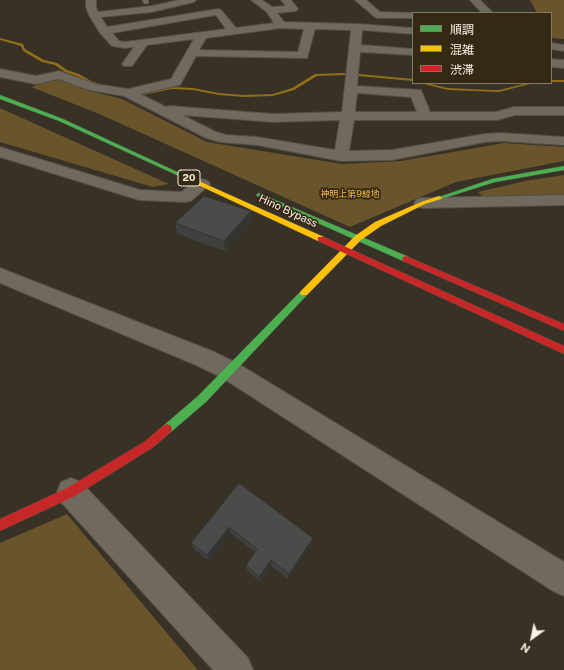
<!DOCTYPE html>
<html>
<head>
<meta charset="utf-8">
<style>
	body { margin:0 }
	#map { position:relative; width:564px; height:670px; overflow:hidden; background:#373126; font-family:"Public Sans","Noto Sans JP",sans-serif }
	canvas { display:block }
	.legend { position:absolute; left:412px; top:12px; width:140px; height:72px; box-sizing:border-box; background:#352914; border:1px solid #837967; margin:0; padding:5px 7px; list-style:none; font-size:12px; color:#f9f1e4 }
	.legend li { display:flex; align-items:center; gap:8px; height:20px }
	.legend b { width:20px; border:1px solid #837967 }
	.north { position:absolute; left:512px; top:618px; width:40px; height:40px; -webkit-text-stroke:3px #352914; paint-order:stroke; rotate:213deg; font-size:11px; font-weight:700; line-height:16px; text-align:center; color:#f9f1e4 }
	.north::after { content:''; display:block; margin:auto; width:14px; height:18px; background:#f9f1e4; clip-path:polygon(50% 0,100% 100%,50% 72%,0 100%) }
</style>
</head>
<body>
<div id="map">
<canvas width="564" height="670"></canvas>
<ul class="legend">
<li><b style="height:5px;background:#4caf50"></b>順調</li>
<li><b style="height:5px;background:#ffc107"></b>混雑</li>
<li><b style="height:5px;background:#c62828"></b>渋滞</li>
</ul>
<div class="north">N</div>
</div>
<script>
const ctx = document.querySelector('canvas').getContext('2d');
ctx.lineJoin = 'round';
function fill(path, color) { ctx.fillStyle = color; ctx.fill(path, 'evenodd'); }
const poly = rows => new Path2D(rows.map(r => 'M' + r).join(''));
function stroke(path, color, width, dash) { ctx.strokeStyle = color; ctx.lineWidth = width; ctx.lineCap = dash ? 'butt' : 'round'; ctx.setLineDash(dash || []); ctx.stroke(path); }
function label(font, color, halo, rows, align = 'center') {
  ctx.font = font + ' "Public Sans","Noto Sans JP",sans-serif'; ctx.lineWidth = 3.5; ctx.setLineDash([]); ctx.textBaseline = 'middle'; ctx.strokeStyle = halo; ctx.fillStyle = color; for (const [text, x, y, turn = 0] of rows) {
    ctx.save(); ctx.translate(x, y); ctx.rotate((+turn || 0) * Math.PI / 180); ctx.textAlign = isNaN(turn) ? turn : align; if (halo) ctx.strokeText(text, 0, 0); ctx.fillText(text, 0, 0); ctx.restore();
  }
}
const green = poly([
	[530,0,564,0,564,39,551,38,551,13,537,13],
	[55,79,87,90,122,99,207,142,342,164,401,161,504,143,564,147,564,161,456,182,350,227,97,113,31,87],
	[0,108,62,136,169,184,153,187,0,142],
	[564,175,564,199,487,200,478,192,525,181],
	[67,514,198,670,0,670,0,543]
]);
const stream = poly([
	[0,38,23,44,25,49,44,60,57,63,67,70,79,74,91,81,106,86,104,87,89,83,77,76,65,72,55,65,42,62,23,51,21,46,0,40,0,38],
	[344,73,346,74,345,75,317,76,294,90,273,96,244,97,219,95,193,90,172,89,142,95,140,94,172,87,193,88,219,93,244,95,273,94,292,88,315,74,344,73],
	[359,74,413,79,413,81,358,76,357,75,359,74],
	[551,80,564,80,564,82,551,82,551,80],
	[420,83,426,83,448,88,490,90,499,90,528,83,534,83,499,92,448,90,420,83]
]);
const lane = poly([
	[142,0,148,0,149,3,144,4,142,0]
]);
const street = poly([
	[86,0,96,0,96,7,98,12,152,6,179,0,196,0,194,2,152,12,101,17,107,27,218,9,221,10,236,28,274,23,267,12,251,0,262,0,272,7,286,6,281,0,291,0,298,9,296,11,277,13,284,22,357,24,413,28,413,34,362,30,361,45,413,49,413,55,360,52,357,86,421,90,430,112,496,112,514,107,564,107,564,115,515,115,497,120,354,120,349,151,392,150,485,134,501,133,564,137,564,145,501,141,485,142,392,160,341,161,257,145,220,142,206,138,124,96,89,90,58,79,36,84,0,77,0,69,36,76,59,71,95,84,128,89,171,79,194,39,147,45,132,66,124,66,122,64,134,47,125,48,112,46,100,33,89,15,86,7,86,0],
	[216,15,226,29,125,42,119,41,112,33,216,15],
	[281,28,304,29,298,52,199,50,206,38,281,28],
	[315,29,351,30,342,112,273,114,170,106,166,107,140,94,180,85,196,56,307,58,315,29],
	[357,93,411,97,417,112,355,112,357,93],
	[182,115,273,122,340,120,335,150,257,137,226,135,216,132,182,115],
	[355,0,366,0,380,12,417,13,413,13,413,18,378,18,375,17,355,0],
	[470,0,480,0,493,13,482,13,470,0],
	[551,43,564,45,564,51,551,49,551,43],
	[551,59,564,60,564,68,551,67,551,59],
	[0,147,140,190,181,192,196,181,202,179,208,181,210,184,191,201,185,202,139,200,0,157,0,147],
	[564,195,564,205,423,208,417,207,414,203,417,199,423,198,564,195],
	[0,268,212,351,237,363,564,562,564,596,553,591,221,377,196,365,0,283,0,268],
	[71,478,81,482,248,658,253,670,213,670,61,502,57,492,61,482,71,478]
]);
const fast = poly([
	[0,95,63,119,186,176,181,177,59,121,0,99,0,95],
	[564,166,564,170,495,182,441,199,437,199,436,198,492,179,564,166],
	[259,193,409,257,410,259,406,262,403,261,257,196,256,195,259,193],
	[304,290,307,291,308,293,307,295,206,402,171,432,167,434,163,432,162,429,163,426,198,396,301,291,304,290]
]);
const slow = poly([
	[183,174,324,237,325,239,324,241,318,241,181,177,180,176,183,174],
	[439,196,442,198,441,199,425,204,381,226,361,240,307,295,301,295,300,293,301,291,355,236,375,222,421,202,439,196]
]);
const jam = poly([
	[318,237,324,237,564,346,564,354,318,241,318,237],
	[406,256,564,324,564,331,403,261,402,259,403,257,406,256],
	[167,424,171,426,172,429,171,432,152,448,75,496,0,531,0,519,67,488,144,442,163,426,167,424]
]);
const wall = poly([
	[251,211,252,222,225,251,177,234,175,223],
	[239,483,313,538,312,544,288,579,271,566,260,582,247,570,246,565,255,552,230,533,209,561,194,549,191,543]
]);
const shadedWall = poly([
	[251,211,252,222,225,251,224,241],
	[229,527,230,533,209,561,207,555],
	[313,538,312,544,288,579,289,574],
	[271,560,271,566,260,582,259,577]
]);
const building = poly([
	[204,196,251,211,224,241,175,223,204,196],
	[239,483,313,538,289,574,271,560,259,577,246,565,257,549,229,527,207,555,191,543,239,483]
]);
const farParknames = [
	["神明上第9緑地",350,194]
];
const shields = [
	[189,178,22]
];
const shieldNames = [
	["20",189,178]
];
const streetNames = [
	["Hino Bypass",288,211,25]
];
fill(green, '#69542b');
fill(stream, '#936d18');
stroke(lane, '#544f46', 1);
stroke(street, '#544f46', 2);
stroke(fast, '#544f46', 1);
stroke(slow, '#544f46', 1);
stroke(jam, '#544f46', 1);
fill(lane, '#6f695e');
fill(street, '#6f695e');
fill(fast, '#4caf50');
fill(slow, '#ffc107');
fill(jam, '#c62828');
fill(wall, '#40413f');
fill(shadedWall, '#343533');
fill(building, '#4a4c49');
stroke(building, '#343533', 1);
label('9px', '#f6bd4b', '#352914', farParknames);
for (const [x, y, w] of shields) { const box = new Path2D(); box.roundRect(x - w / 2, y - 8, w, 16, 3); ctx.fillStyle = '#352914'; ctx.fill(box); stroke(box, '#f9f1e4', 1); }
label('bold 10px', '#f9f1e4', null, shieldNames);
label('11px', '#f9f1e4', '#352914', streetNames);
</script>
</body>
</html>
